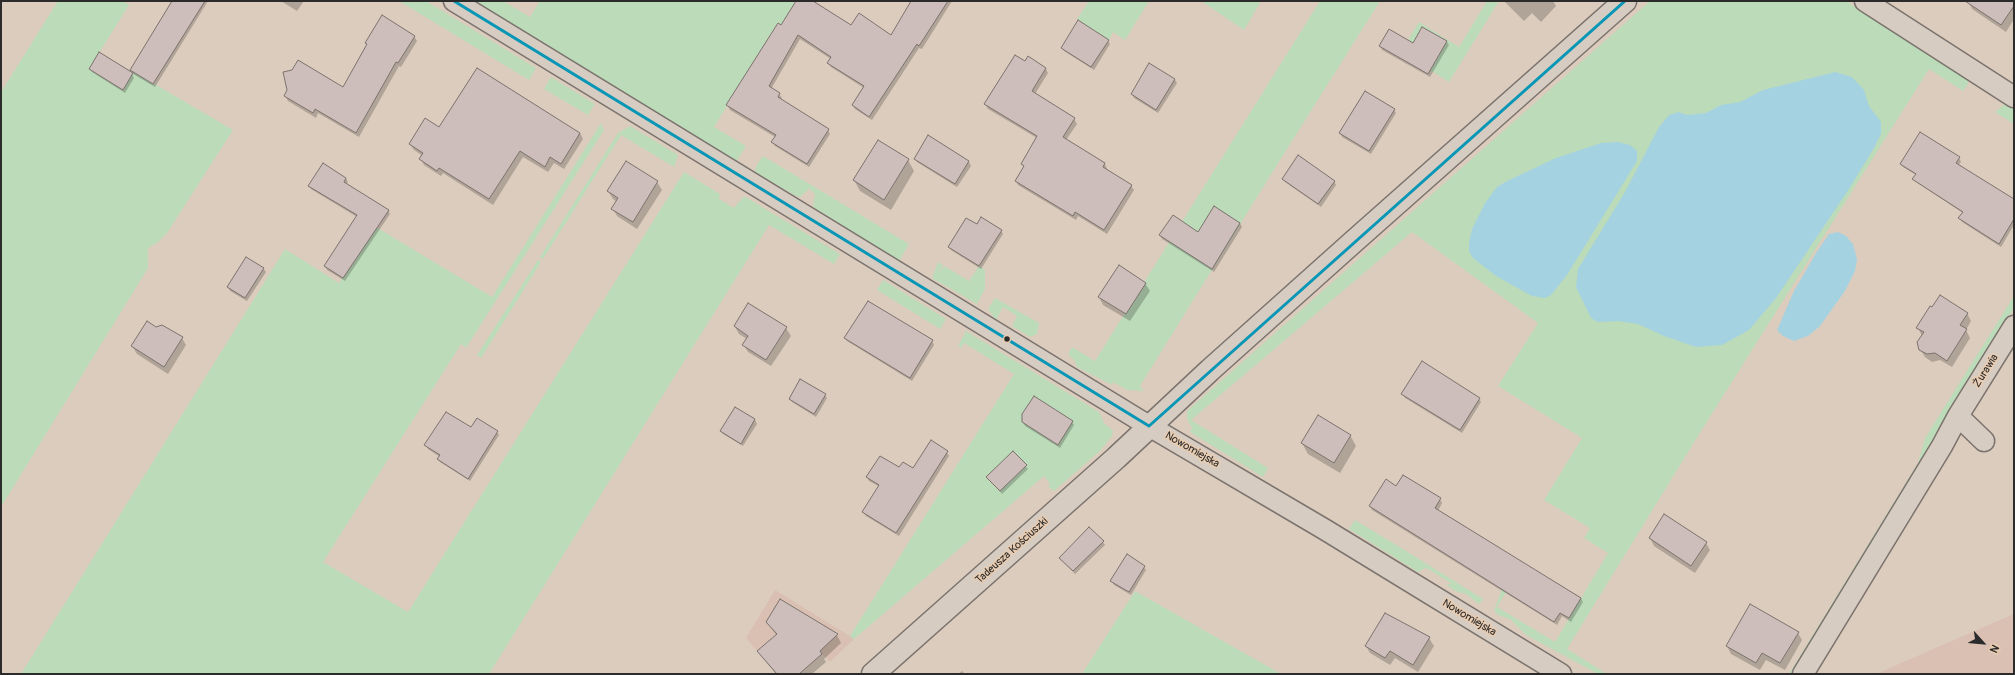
<!DOCTYPE html>
<html>
<head>
<meta charset="utf-8">
<style>
	body { margin:0 }
	#map { position:relative; width:2015px; height:675px; overflow:hidden; background:#dcccbd; font-family:Pangolin,sans-serif }
	canvas { display:block }
	.frame { position:absolute; inset:0; border:2px solid #2b2b2b; pointer-events:none }
	.north { position:absolute; left:1963px; top:623px; width:40px; height:40px; -webkit-text-stroke:3px #e9ccb0; paint-order:stroke; rotate:117deg; font-size:11px; font-weight:700; line-height:16px; text-align:center; color:#2b2b2b }
	.north::after { content:''; display:block; margin:auto; width:14px; height:18px; background:#2b2b2b; clip-path:polygon(50% 0,100% 100%,50% 72%,0 100%) }
</style>
</head>
<body>
<div id="map">
<canvas width="2015" height="675"></canvas>
<div class="frame"></div>
<div class="north">N</div>
</div>
<script>
const ctx = document.querySelector('canvas').getContext('2d');
ctx.lineJoin = 'round';
function fill(path, color) { ctx.fillStyle = color; ctx.fill(path, 'evenodd'); }
const poly = rows => new Path2D(rows.map(r => 'M' + r).join(''));
function stroke(path, color, width, dash) { ctx.strokeStyle = color; ctx.lineWidth = width; ctx.lineCap = dash ? 'butt' : 'round'; ctx.setLineDash(dash || []); ctx.stroke(path); }
function label(font, color, halo, rows, align = 'center') {
  ctx.font = font + ' Pangolin,sans-serif'; ctx.lineWidth = 3; ctx.setLineDash([]); ctx.textBaseline = 'middle'; ctx.strokeStyle = halo; ctx.fillStyle = color; for (const [text, x, y, turn = 0] of rows) {
    ctx.save(); ctx.translate(x, y); ctx.rotate((+turn || 0) * Math.PI / 180); ctx.textAlign = isNaN(turn) ? turn : align; if (halo) ctx.strokeText(text, 0, 0); ctx.fillText(text, 0, 0); ctx.restore();
  }
}
const built = poly([
	[775,590,850,636,854,639,830,662,822,654,799,674,777,674,746,638],
	[2014,614,2014,674,1876,674,1986,626]
]);
const green = poly([
	[58,1,123,1,129,5,89,69,122,90,134,72,233,130,167,233,157,243,148,248,148,268,1,507,1,92],
	[399,1,426,1,536,68,529,80],
	[503,1,530,17,540,1,796,1,781,25,778,23,714,127,746,146,736,162,475,2],
	[1089,1,1149,1,1125,40,1113,32,1109,40,1077,19],
	[1201,1,1261,1,1244,30],
	[1320,1,1380,1,1275,168,1140,386,1144,391,1127,390,1113,382,1112,385,1077,367,1075,361,1068,354,1072,347,1095,361],
	[1487,1,1499,1,1449,82,1430,70,1447,41,1423,27,1413,43,1408,40,1419,22,1459,47],
	[1650,1,1846,1,1968,79,1968,84,1963,91,1929,69,1701,431,1567,649,1607,674,1598,674,1526,635,1510,619,1498,615,1494,611,1502,589,1506,592,1497,607,1555,642,1608,553,1584,538,1590,528,1544,500,1582,438,1498,386,1538,323,1412,232,1191,420,1268,468,1263,477,1190,432,1192,428,1187,419,1187,411],
	[1739,116,1655,135,1663,121,1667,123],
	[551,77,595,104,588,115,544,89],
	[2005,104,2014,109,2014,124,1995,112],
	[601,123,604,130,466,348,461,344,323,562,408,612,684,172,720,194,719,199,734,208,744,196,840,254,834,264,769,225,489,674,21,674,285,249,339,283,376,227,492,297],
	[630,126,678,155,674,167,621,135,543,259,540,257,618,133],
	[763,156,909,244,899,261,813,207,815,193,812,192,810,188,800,197,796,196,756,173,755,170,758,163],
	[538,260,541,262,481,358,477,355],
	[938,262,943,265,938,275,944,266,969,281,979,266,985,270,985,289,977,304,932,278],
	[883,280,946,319,940,329,877,290],
	[2014,296,2014,308,1940,427,1943,431,1796,674,1789,674,1918,463,1925,438],
	[995,298,1039,323,1037,334,1030,337,1012,326,1017,316,1003,307,996,320,988,309],
	[966,331,1099,412,1104,423,1113,431,1112,436,1100,451,1054,491,1048,486,1050,484,1044,476,854,639,850,636,1014,374,964,343,961,348,958,346],
	[1355,520,1398,546,1483,599,1479,604,1466,594,1455,591,1446,584,1452,584,1430,570,1425,568,1418,572,1349,529],
	[1135,591,1281,674,1082,674]
]);
const water = poly([
	[1835,72,1852,77,1864,90,1869,106,1881,122,1881,134,1874,148,1849,189,1776,298,1749,330,1722,345,1696,347,1664,336,1638,324,1618,321,1598,322,1591,318,1576,287,1578,269,1625,192,1659,127,1669,115,1679,112,1687,115,1706,113,1721,105,1740,102,1763,90],
	[1618,142,1630,145,1637,151,1637,161,1567,275,1551,295,1545,298,1532,296,1496,276,1473,258,1469,251,1469,243,1472,229,1485,203,1497,187,1507,181,1556,158,1601,143],
	[1838,232,1846,236,1853,244,1857,259,1855,271,1845,291,1820,326,1808,336,1794,341,1783,336,1777,330,1794,291,1816,253,1829,234]
]);
const shadow = poly([
	[173,1,208,1,155,87,133,74,131,70],
	[281,1,304,1,297,11],
	[797,1,812,1,852,27,892,36,912,1,952,1,922,49,919,48,872,120,855,109,853,105,864,88,831,67,828,63,831,59,800,39,771,89,779,94,782,98,780,100,828,130,830,134,809,167,775,146,772,142,775,137,730,110,728,106],
	[1504,1,1553,1,1556,6,1541,22,1532,13,1524,21],
	[1968,1,2014,1,2014,19,2006,32,1972,9],
	[414,36,417,41,401,67,399,66,359,137,318,113,316,118,288,101,285,96,343,88,367,45,366,43],
	[1108,41,1110,44,1094,70,1064,51,1062,48],
	[1447,42,1449,45,1430,77,1382,50,1380,46],
	[1025,62,1046,69,1048,73,1035,94,1074,119,1077,124,1066,140,1105,164,1107,169,1106,171,1131,186,1134,190,1107,234,1078,216,1076,220,1018,185,1016,181,1024,168,1022,164,1037,138,988,109,985,104],
	[90,69,132,74,134,78,125,93,92,72],
	[1175,80,1177,83,1158,113,1134,98,1132,94],
	[1394,110,1396,113,1371,154,1342,137,1340,133],
	[439,128,580,133,583,139,564,169,554,163,548,172,523,157,493,205,443,173,441,176,424,165,421,159,423,156,414,150,410,144],
	[929,137,969,162,971,166,957,187,917,162,915,159],
	[1959,158,1961,162,1958,166,2014,201,2014,225,2001,247,1962,222,1960,218,1963,213,1916,182,1914,179,1916,175,1903,167,1901,164],
	[908,160,914,171,891,210,860,191,854,180],
	[346,178,348,182,346,185,388,210,390,214,345,281,327,270,325,266,357,217,311,189,309,186],
	[1283,179,1334,181,1336,185,1321,207,1285,182],
	[657,182,662,190,637,229,617,216,613,209,617,202,613,199,608,191],
	[1240,223,1242,227,1214,272,1162,239,1160,236,1199,233],
	[977,226,1001,230,1003,234,981,269,951,250,949,247],
	[263,268,266,272,247,301,230,291,228,287],
	[1145,283,1150,291,1130,321,1103,305,1099,297],
	[749,304,786,328,791,336,771,366,748,352,744,345,747,339,739,334,735,327],
	[1967,313,1971,321,1966,330,1970,338,1952,367,1940,360,1932,362,1925,357,1920,349,1922,336,1918,328],
	[156,328,182,338,186,345,168,374,137,354,132,346],
	[845,338,932,341,934,345,912,381,847,341],
	[1403,394,1479,399,1481,402,1462,433,1405,398],
	[825,395,827,398,816,417,792,402,790,399],
	[736,408,755,420,757,424,743,446,723,434,721,431],
	[1023,422,1072,422,1074,425,1060,448,1025,426],
	[471,428,497,432,499,435,470,481,440,462,438,459,440,457,428,449,426,445],
	[1350,435,1356,446,1340,473,1308,454,1302,443],
	[947,452,949,456,899,536,866,516,863,512,880,487,869,481,867,477,900,469,913,470],
	[1013,452,1028,469,1002,494,987,477],
	[1397,487,1440,499,1442,503,1438,511,1581,598,1583,602,1571,622,1562,616,1557,625,1372,510,1370,506],
	[1650,538,1706,543,1710,550,1695,573,1654,546],
	[1103,542,1105,545,1075,574,1060,558],
	[1144,567,1146,570,1131,595,1114,585,1112,581],
	[780,600,837,635,841,643,824,659,826,662,812,674,776,674,758,652,777,636,767,622],
	[1798,633,1802,640,1785,670,1766,660,1760,670,1731,654,1727,646],
	[1429,638,1434,646,1418,672,1395,658,1390,665,1370,653,1366,646],
	[962,671,965,674,958,674]
]);
const building = poly([
	[172,1,205,1,153,84,130,70,172,1],
	[796,1,813,1,851,25,859,13,891,35,911,1,948,1,919,46,917,44,869,117,852,105,864,86,827,63,831,57,798,35,769,86,780,93,778,97,829,129,807,164,771,142,776,135,726,105,778,23,781,25,796,1],
	[1965,1,2014,1,2014,6,2001,25,1965,1],
	[382,15,415,36,398,63,396,62,356,133,315,109,313,113,284,96,287,90,283,72,292,70,298,60,343,87,367,44,365,43,382,15],
	[1078,20,1109,40,1091,67,1061,48,1078,20],
	[1422,27,1447,41,1428,74,1379,46,1389,29,1413,43,1422,27],
	[99,52,133,73,123,90,89,69,99,52],
	[1015,55,1025,61,1028,56,1046,68,1032,91,1075,118,1063,137,1105,163,1103,167,1132,185,1104,230,1075,212,1073,216,1015,181,1024,166,1021,164,1037,136,984,104,1015,55],
	[1149,63,1175,79,1156,110,1131,94,1149,63],
	[477,68,580,133,561,164,550,157,545,167,520,151,489,199,439,168,437,171,419,159,423,153,409,144,425,118,439,127,477,68],
	[1365,91,1395,109,1369,151,1339,133,1365,91],
	[1920,132,1960,157,1956,163,2014,199,2014,219,1999,244,1958,218,1963,212,1912,179,1916,174,1900,164,1920,132],
	[928,135,969,161,955,184,914,159,928,135],
	[878,140,909,159,884,200,853,180,878,140],
	[1298,155,1335,181,1318,204,1282,179,1298,155],
	[626,161,658,181,633,222,611,209,618,198,607,191,626,161],
	[323,163,346,178,344,182,389,210,343,278,324,266,357,215,308,186,323,163],
	[1214,206,1240,223,1212,269,1159,235,1173,215,1198,232,1214,206],
	[981,217,1002,230,979,266,948,247,966,218,977,224,981,217],
	[246,257,264,268,245,298,227,287,246,257],
	[1119,265,1146,283,1126,314,1098,297,1119,265],
	[1940,295,1968,313,1960,325,1967,329,1947,361,1935,353,1927,354,1919,350,1917,342,1924,332,1916,328,1930,306,1932,307,1940,295],
	[868,301,933,340,910,378,844,338,868,301],
	[748,303,787,327,766,360,742,345,748,336,734,326,748,303],
	[147,321,156,327,162,325,183,337,164,367,131,346,147,321],
	[1422,361,1480,398,1460,430,1401,394,1422,361],
	[800,379,826,394,814,414,789,399,800,379],
	[1034,396,1073,421,1058,445,1022,422,1022,414,1034,396],
	[735,407,755,419,741,444,720,431,735,407],
	[446,412,471,427,477,418,498,431,468,479,437,459,440,455,424,445,446,412],
	[1318,415,1351,435,1334,463,1301,443,1318,415],
	[931,440,948,451,896,533,862,512,879,485,866,477,880,456,899,467,903,462,913,468,931,440],
	[1013,451,1027,465,1000,491,986,477,1013,451],
	[1403,475,1441,498,1435,508,1581,598,1569,618,1560,613,1554,622,1369,506,1386,479,1396,486,1403,475],
	[1664,514,1707,542,1691,566,1649,538,1664,514],
	[1089,527,1104,541,1073,571,1059,558,1089,527],
	[1127,554,1145,566,1129,592,1110,581,1127,554],
	[780,599,838,634,820,651,822,654,799,674,777,674,757,651,777,634,766,622,780,599],
	[1750,604,1799,632,1780,663,1762,653,1756,663,1726,646,1750,604],
	[1385,613,1430,637,1413,665,1390,651,1385,658,1365,646,1385,613]
]);
const street = poly([
	[454,1,1149,426,1324,529,1561,674],
	[1865,1,2014,97],
	[1958,416,1984,441],
	[1803,674,1942,446,1958,416,2014,326]
]);
const secondary = poly([
	[873,674,1116,458,1210,370,1352,243,1625,1]
]);
const bus1 = poly([
	[454,1,1149,426],
	[1149,426,1625,1]
]);
const markers = [
	[1007,339,3.5,"#2b2b2b"]
];
const streetNames = [
	["Żurawia",1986,371,-58],
	["Nowomiejska",1192,450,30],
	["Tadeusza Kościuszki",1012,551,-42],
	["Nowomiejska",1469,618,31]
];
fill(built, '#dac0b3');
fill(green, '#bcdbb9');
fill(water, '#a5d2e0');
fill(shadow, '#0003');
fill(building, '#cdbdbb');
stroke(building, '#7b736d', 1);
stroke(street, '#7b736d', 23);
stroke(secondary, '#7b736d', 25);
stroke(street, '#d7ccc2', 20);
stroke(secondary, '#d7ccc2', 22);
stroke(bus1, '#0696b6', 3);
for (const [x, y, r, color] of markers) { const dot = new Path2D(); dot.arc(x, y, r, 0, 2 * Math.PI); ctx.fillStyle = color; ctx.fill(dot); stroke(dot, '#e9ccb0', 1.5); }
label('11px', '#2b2b2b', '#e9ccb0', streetNames);
</script>
</body>
</html>
